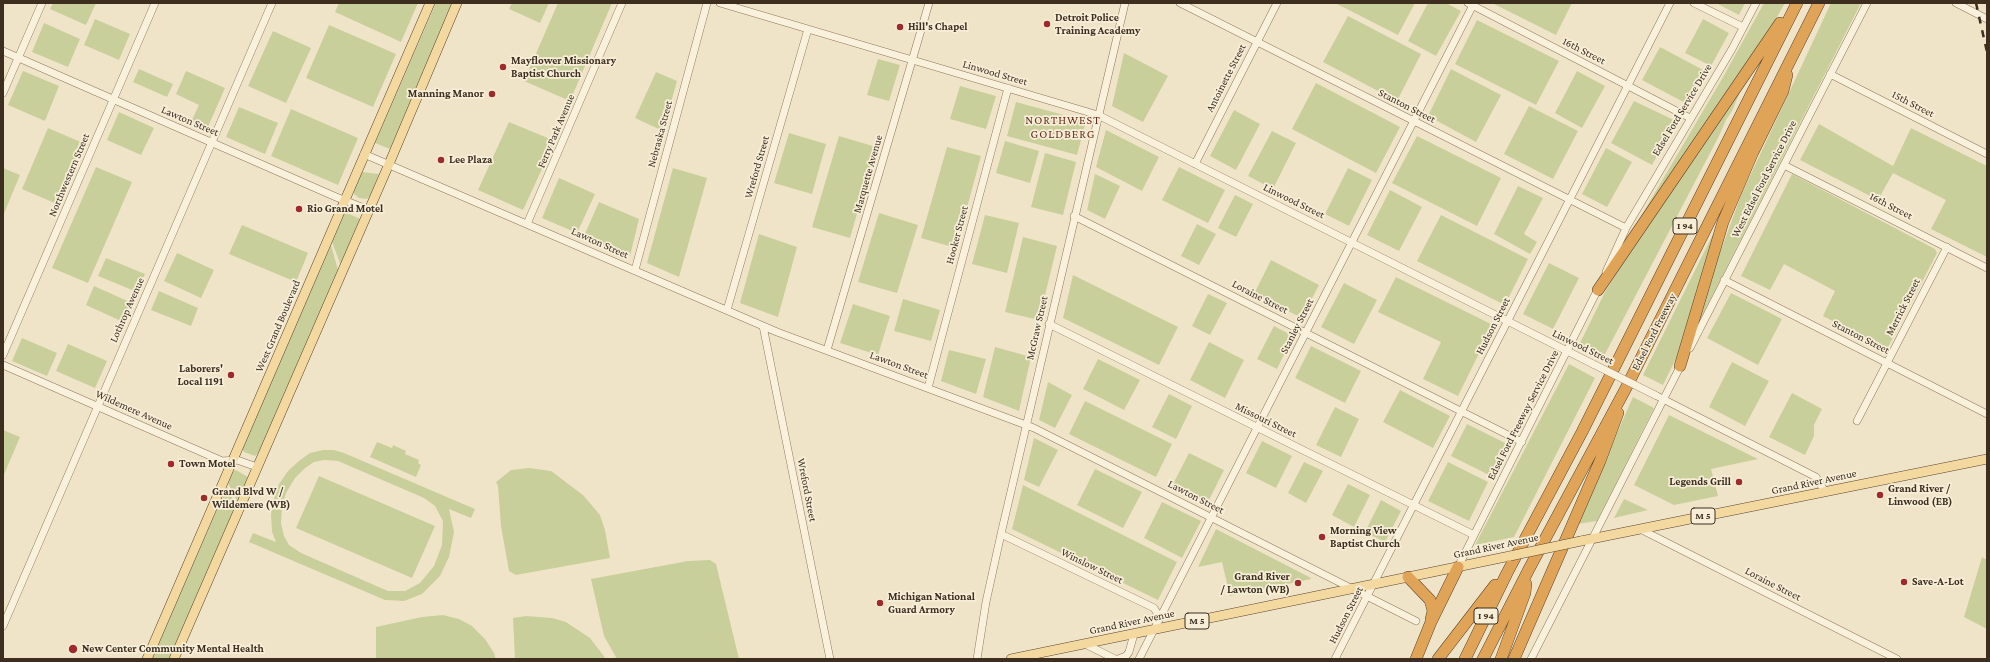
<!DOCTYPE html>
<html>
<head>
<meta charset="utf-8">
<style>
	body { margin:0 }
	#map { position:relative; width:1990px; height:662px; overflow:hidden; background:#f0e4c8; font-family:"Crimson Pro",serif }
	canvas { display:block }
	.frame { position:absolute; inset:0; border:4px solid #3d2e20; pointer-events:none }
</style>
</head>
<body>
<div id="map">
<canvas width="1990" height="662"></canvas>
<div class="frame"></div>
</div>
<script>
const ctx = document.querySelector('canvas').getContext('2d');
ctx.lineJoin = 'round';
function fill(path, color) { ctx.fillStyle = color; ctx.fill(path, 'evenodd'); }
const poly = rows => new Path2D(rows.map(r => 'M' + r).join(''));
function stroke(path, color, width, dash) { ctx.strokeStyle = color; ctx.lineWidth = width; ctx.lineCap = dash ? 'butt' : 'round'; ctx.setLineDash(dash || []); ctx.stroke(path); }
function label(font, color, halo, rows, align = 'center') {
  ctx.font = font + ' "Crimson Pro",serif'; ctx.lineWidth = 3.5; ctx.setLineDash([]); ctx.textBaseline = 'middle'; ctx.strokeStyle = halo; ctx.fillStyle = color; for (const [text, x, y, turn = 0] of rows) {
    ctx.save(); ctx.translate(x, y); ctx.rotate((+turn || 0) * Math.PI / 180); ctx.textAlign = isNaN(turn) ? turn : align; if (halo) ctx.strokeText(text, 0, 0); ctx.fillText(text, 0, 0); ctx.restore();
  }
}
const green = poly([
	[53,3,96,3,86,25,50,9],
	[339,3,418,3,401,42,335,12],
	[436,3,454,3,390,149,375,143],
	[512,3,549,3,540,23,509,9],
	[558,3,612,3,570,101,524,81],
	[1335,3,1415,3,1398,35],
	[1428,3,1446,3,1461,11,1436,56,1408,41],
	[1492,3,1572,3,1556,35],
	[1716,3,1745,3,1739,15],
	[1764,3,1785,3,1774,22,1627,240,1723,77],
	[1831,3,1861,3,1701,318,1699,317,1714,269,1742,193],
	[1348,16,1421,54,1397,101,1323,62],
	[95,19,130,34,119,60,84,45],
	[1703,19,1729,33,1711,66,1685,53],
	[1477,20,1559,61,1536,105,1455,64],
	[44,23,80,39,68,67,32,52],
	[329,25,396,54,373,107,306,78],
	[273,31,311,48,286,103,248,86],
	[1660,47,1707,72,1689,105,1642,80],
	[1124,53,1168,76,1143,122,1112,106],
	[878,59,900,65,889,101,867,95],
	[139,69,173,84,167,97,133,82],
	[1451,69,1501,95,1476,142,1428,116],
	[23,71,59,86,45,121,8,105],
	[186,71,225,88,207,129,191,122,199,105,176,94],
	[1577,71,1605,86,1582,128,1555,113],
	[656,72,677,81,663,131,635,118],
	[1316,83,1400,127,1376,173,1292,129],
	[1743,85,1732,111,1726,120,1719,136,1604,356,1580,343,1605,292,1619,269],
	[960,86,996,96,986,129,950,119],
	[1634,101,1676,121,1652,165,1611,143],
	[1016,102,1086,121,1077,155,1007,136],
	[1529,106,1578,131,1553,179,1504,154],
	[239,107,278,123,265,154,226,137],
	[291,109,358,138,338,185,271,156],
	[1234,110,1260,124,1236,170,1210,156],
	[119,112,154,128,141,155,107,140],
	[509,122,555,141,523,210,478,190],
	[1819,124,1893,166,1911,128,1987,166,1987,257,1931,229,1946,200,1893,173,1878,200,1800,160],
	[48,128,83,143,57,204,22,189],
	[1106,130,1159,157,1142,191,1096,167],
	[1272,131,1296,143,1273,189,1248,176],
	[789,133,826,144,812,194,774,183],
	[839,136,876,147,850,238,812,227],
	[1417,136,1501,178,1477,226,1392,183],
	[1005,141,1039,151,1030,183,996,173],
	[947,147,981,156,956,248,921,238],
	[1606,148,1632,162,1607,207,1582,194],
	[1045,153,1076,162,1063,215,1031,207],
	[96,167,132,182,88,283,52,268],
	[1179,167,1225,190,1208,223,1162,200],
	[3,168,20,175,3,216],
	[673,168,707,178,679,277,647,263],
	[1348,168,1372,180,1349,226,1325,214],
	[362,172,379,174,370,196,367,199,359,198,354,194,354,190],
	[1095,174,1120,186,1105,219,1087,210],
	[1792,174,1935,249,1937,253,1935,257,1887,349,1823,316,1835,291,1784,264,1770,290,1741,276],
	[559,178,595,194,577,233,542,218],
	[1518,186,1543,198,1524,234,1537,242,1530,254,1494,234],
	[1390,190,1422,207,1399,251,1367,235],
	[1235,195,1253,204,1236,237,1218,228],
	[599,202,639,219,630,256,584,236],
	[345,212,360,219,341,266,332,242],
	[879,213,918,225,897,293,858,282],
	[1723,214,1682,346,1663,385,1643,375],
	[985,215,1019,223,1007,273,972,264],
	[1441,215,1528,259,1505,305,1417,261],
	[1197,224,1216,234,1199,265,1181,256],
	[242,225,308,253,296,282,229,254],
	[759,234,797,247,778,317,740,303],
	[1023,237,1057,246,1039,320,1005,312],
	[331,245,338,270,260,451,255,456,244,452,242,448],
	[177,253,214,270,201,298,164,281],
	[106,258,145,274,137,292,98,276],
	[1271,260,1319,285,1302,318,1254,294],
	[1549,263,1579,278,1553,329,1523,314],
	[1073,275,1178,327,1159,365,1063,318],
	[1396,277,1493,325,1458,396,1423,379,1441,342,1378,312],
	[1344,283,1377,300,1354,344,1321,327],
	[94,286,132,303,123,322,86,305],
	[159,291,198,308,191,326,151,310],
	[1731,293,1782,319,1758,365,1707,338],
	[1208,294,1227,303,1210,335,1192,326],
	[903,299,940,310,931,341,894,331],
	[853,304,890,316,878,355,840,343],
	[1274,326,1293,336,1277,369,1257,359],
	[22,338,57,353,47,376,12,361],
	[1209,342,1244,360,1225,398,1190,380],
	[68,344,107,361,95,388,56,371],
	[1311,346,1361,371,1345,403,1295,378],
	[995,347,1031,357,1019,411,983,397],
	[949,350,986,359,976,394,941,381],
	[1098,359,1140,380,1124,410,1083,389],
	[1732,362,1769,381,1745,426,1709,407],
	[1569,364,1595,378,1514,537,1475,545],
	[1048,382,1072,395,1055,428,1039,420],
	[1400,390,1450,416,1433,448,1383,422],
	[1792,393,1822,409,1814,425,1814,436,1805,455,1769,437],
	[1169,394,1192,406,1176,439,1152,427],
	[1633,397,1654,408,1597,521,1577,524],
	[1085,401,1172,444,1156,477,1069,434],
	[1335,407,1359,419,1341,457,1316,445],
	[1669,415,1758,459,1711,469,1718,496,1674,505,1634,485],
	[1467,424,1507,444,1491,476,1451,456],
	[3,430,20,437,3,477],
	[1034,438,1058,450,1039,487,1024,480],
	[1262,441,1292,456,1276,488,1246,473],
	[377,442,392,448,393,445,406,451,405,454,419,460,418,463,421,465,416,477,370,457],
	[323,450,334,450,344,453,475,509,471,518,449,509,454,532,449,557,440,576,422,594,404,601,385,600,249,542,253,533,276,542,272,532,271,514,274,499,279,484,288,471,299,461,310,453],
	[324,460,338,461,424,498,435,506,443,521,442,545,434,566,420,583,405,591,388,591,301,553,289,545,284,536,281,523,282,506,286,493,295,478,305,468,314,462],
	[1189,453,1224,470,1207,504,1172,486],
	[1304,462,1323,471,1306,503,1288,493],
	[1448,462,1488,482,1469,521,1428,501],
	[529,468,551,471,583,495,600,515,605,530,610,558,516,575,509,571,501,526,498,486,496,482,511,470],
	[1095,469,1142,492,1123,528,1077,505],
	[236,470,248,477,238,503,228,483,233,472],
	[319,476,435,526,412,578,296,528],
	[1348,484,1370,495,1354,527,1332,515],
	[1023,485,1177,562,1158,600,1012,529],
	[227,487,236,506,170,659,152,659],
	[1624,499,1648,510,1614,518],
	[1381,500,1401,511,1385,542,1365,532],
	[1162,502,1201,521,1182,558,1144,538],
	[1216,529,1311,578,1311,579,1230,596,1222,562,1198,567],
	[1982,557,1987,560,1987,629,1964,617],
	[710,560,716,564,739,659,617,659,604,636,591,579,688,561],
	[443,615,459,619,472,626,485,639,494,653,496,659,376,659,376,627,422,617],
	[526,616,552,618,566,622,590,638,606,659,515,659,513,618]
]);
const minor = poly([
	[720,3,1098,115,1593,364],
	[1180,3,1626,228],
	[1468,3,1690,118],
	[1694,3,1743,27],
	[1956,3,1987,19],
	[3,51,336,197,369,210],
	[1830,74,1987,154],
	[3,93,42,3],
	[364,154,777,332,1034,428,1416,621],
	[1195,164,1277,3],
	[1784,165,1987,268],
	[1074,216,1522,442],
	[527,224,622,3],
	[635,270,707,3],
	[1606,272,1626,228,1732,49,1756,3],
	[1724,280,1987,414],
	[727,310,808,29],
	[1049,324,1474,535],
	[763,326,830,659],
	[1690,348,1867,3],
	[827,350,929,3],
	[3,355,155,3],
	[3,365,222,461,237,460,257,467],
	[928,388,1008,88],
	[1655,395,1816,477,1825,492],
	[1857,421,1947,247],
	[1640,529,1897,659],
	[1001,534,1154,608,1157,613,1156,621],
	[1458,567,1599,287],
	[3,626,272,3],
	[1085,644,1115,659],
	[977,659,986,602,1001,534,1125,3],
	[1118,659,1126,656,1129,652,1134,634],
	[1139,659,1474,3],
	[1335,659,1670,3],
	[1531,659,1682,363]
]);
const major = poly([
	[1581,541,1987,459],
	[147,659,430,3],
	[174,659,389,164,457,3],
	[1011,659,1510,556]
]);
const highway = poly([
	[1598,290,1780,23],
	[1680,366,1723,222,1753,152,1783,91,1787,75],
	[1408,577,1430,600,1433,611,1431,619],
	[1416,659,1431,622,1458,567],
	[1438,659,1495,585],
	[1465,659,1507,573,1582,432,1797,3],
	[1483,659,1529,569,1626,388,1819,3],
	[1501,659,1525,593,1526,584],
	[1514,659,1600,461,1618,413]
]);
const rail = poly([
	[1976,3,1987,52]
]);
const minorBridge = poly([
	[1593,364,1655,395]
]);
const majorBridge = poly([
	[1510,556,1581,541]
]);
const markers = [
	[1047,24,4,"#9e2a2b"],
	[900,27,4,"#9e2a2b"],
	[503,67,4,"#9e2a2b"],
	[492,94,4,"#9e2a2b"],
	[441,160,4,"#9e2a2b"],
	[299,209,4,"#9e2a2b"],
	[231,375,4,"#9e2a2b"],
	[171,464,4,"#9e2a2b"],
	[1739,482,4,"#9e2a2b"],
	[1880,495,4,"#9e2a2b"],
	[204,498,4,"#9e2a2b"],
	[1322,537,4,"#9e2a2b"],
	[1904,582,4,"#9e2a2b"],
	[1298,583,4,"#9e2a2b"],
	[880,603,4,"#9e2a2b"],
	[73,649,5,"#9e2a2b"]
];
const shields = [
	[1685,226,24],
	[1703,516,24],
	[1486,616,24],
	[1197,621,24]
];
const shieldNames = [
	["I 94",1685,226],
	["M 5",1703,516],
	["I 94",1486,616],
	["M 5",1197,621]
];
const poiNames = [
	["Detroit Police",1055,18],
	["Training Academy",1055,31],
	["Hill's Chapel",908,27],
	["Mayflower Missionary",511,61],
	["Baptist Church",511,74],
	["Manning Manor",484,94,"right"],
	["Lee Plaza",449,160],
	["Rio Grand Motel",307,209],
	["Laborers'",223,369,"right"],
	["Local 1191",223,382,"right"],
	["Town Motel",179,464],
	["Legends Grill",1731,482,"right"],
	["Grand River /",1888,489],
	["Linwood (EB)",1888,502],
	["Grand Blvd W /",212,492],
	["Wildemere (WB)",212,505],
	["Morning View",1330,531],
	["Baptist Church",1330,544],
	["Grand River",1290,577,"right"],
	["/ Lawton (WB)",1290,590,"right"],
	["Save-A-Lot",1912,582],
	["Michigan National",888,597],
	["Guard Armory",888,610],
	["New Center Community Mental Health",82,649]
];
const streetNames = [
	["16th Street",1584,51,27],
	["Linwood Street",995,73,16],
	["Antoinette Street",1226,78,-63],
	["15th Street",1913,104,27],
	["Stanton Street",1407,106,27],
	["Edsel Ford Service Drive",1682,110,-59],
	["Lawton Street",190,121,23],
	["Ferry Park Avenue",556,131,-67],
	["Nebraska Street",660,134,-75],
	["Wreford Street",757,167,-74],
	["Marquette Avenue",868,174,-74],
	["Northwestern Street",69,175,-67],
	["West Edsel Ford Service Drive",1764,179,-63],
	["Linwood Street",1294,201,26],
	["16th Street",1891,206,27],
	["Hooker Street",957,235,-75],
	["Lawton Street",600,243,24],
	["Loraine Street",1260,297,27],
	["Merrick Street",1903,307,-63],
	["Lothrop Avenue",127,310,-66],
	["West Grand Boulevard",278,326,-67],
	["Stanley Street",1297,326,-63],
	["Hudson Street",1493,326,-63],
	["McGraw Street",1037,328,-77],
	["Edsel Ford Freeway",1654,332,-63],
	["Stanton Street",1861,337,27],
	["Linwood Street",1583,347,26],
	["Lawton Street",899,365,20],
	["Wildemere Avenue",134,410,24],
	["Edsel Ford Freeway Service Drive",1523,415,-63],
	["Missouri Street",1266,420,26],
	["Grand River Avenue",1814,482,-12],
	["Wreford Street",807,490,79],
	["Lawton Street",1196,497,27],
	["Grand River Avenue",1496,546,-12],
	["Winslow Street",1092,566,26],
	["Loraine Street",1773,584,27],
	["Hudson Street",1346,615,-63],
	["Grand River Avenue",1132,622,-12]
];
const neighbourhoodNames = [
	["NORTHWEST",1063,120],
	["GOLDBERG",1063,134]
];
fill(green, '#c9cf9b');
stroke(minor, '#8d765c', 8);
stroke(major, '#5b4430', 10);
stroke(highway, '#5b4430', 12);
stroke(minor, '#faf1dc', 7);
stroke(major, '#f3d9a0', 9);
stroke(highway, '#e0a458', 11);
stroke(rail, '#3d2e20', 2.5, [7, 7]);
stroke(minorBridge, '#8d765c', 8, []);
stroke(majorBridge, '#5b4430', 10, []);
stroke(minorBridge, '#faf1dc', 7);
stroke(majorBridge, '#f3d9a0', 9);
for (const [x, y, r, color] of markers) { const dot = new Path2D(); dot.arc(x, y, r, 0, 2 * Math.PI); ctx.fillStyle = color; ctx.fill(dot); stroke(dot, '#f7eed8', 1.5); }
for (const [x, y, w] of shields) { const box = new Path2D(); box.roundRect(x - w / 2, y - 8, w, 16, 3); ctx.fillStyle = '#f7eed8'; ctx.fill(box); stroke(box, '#3d2e20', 1); }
label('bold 10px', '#3d2e20', null, shieldNames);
label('bold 11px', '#3d2e20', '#f7eed8', poiNames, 'left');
label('11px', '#3d2e20', '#f7eed8', streetNames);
ctx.letterSpacing = '1px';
label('12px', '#6b2e1e', '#f7eed8', neighbourhoodNames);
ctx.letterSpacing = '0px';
</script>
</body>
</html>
